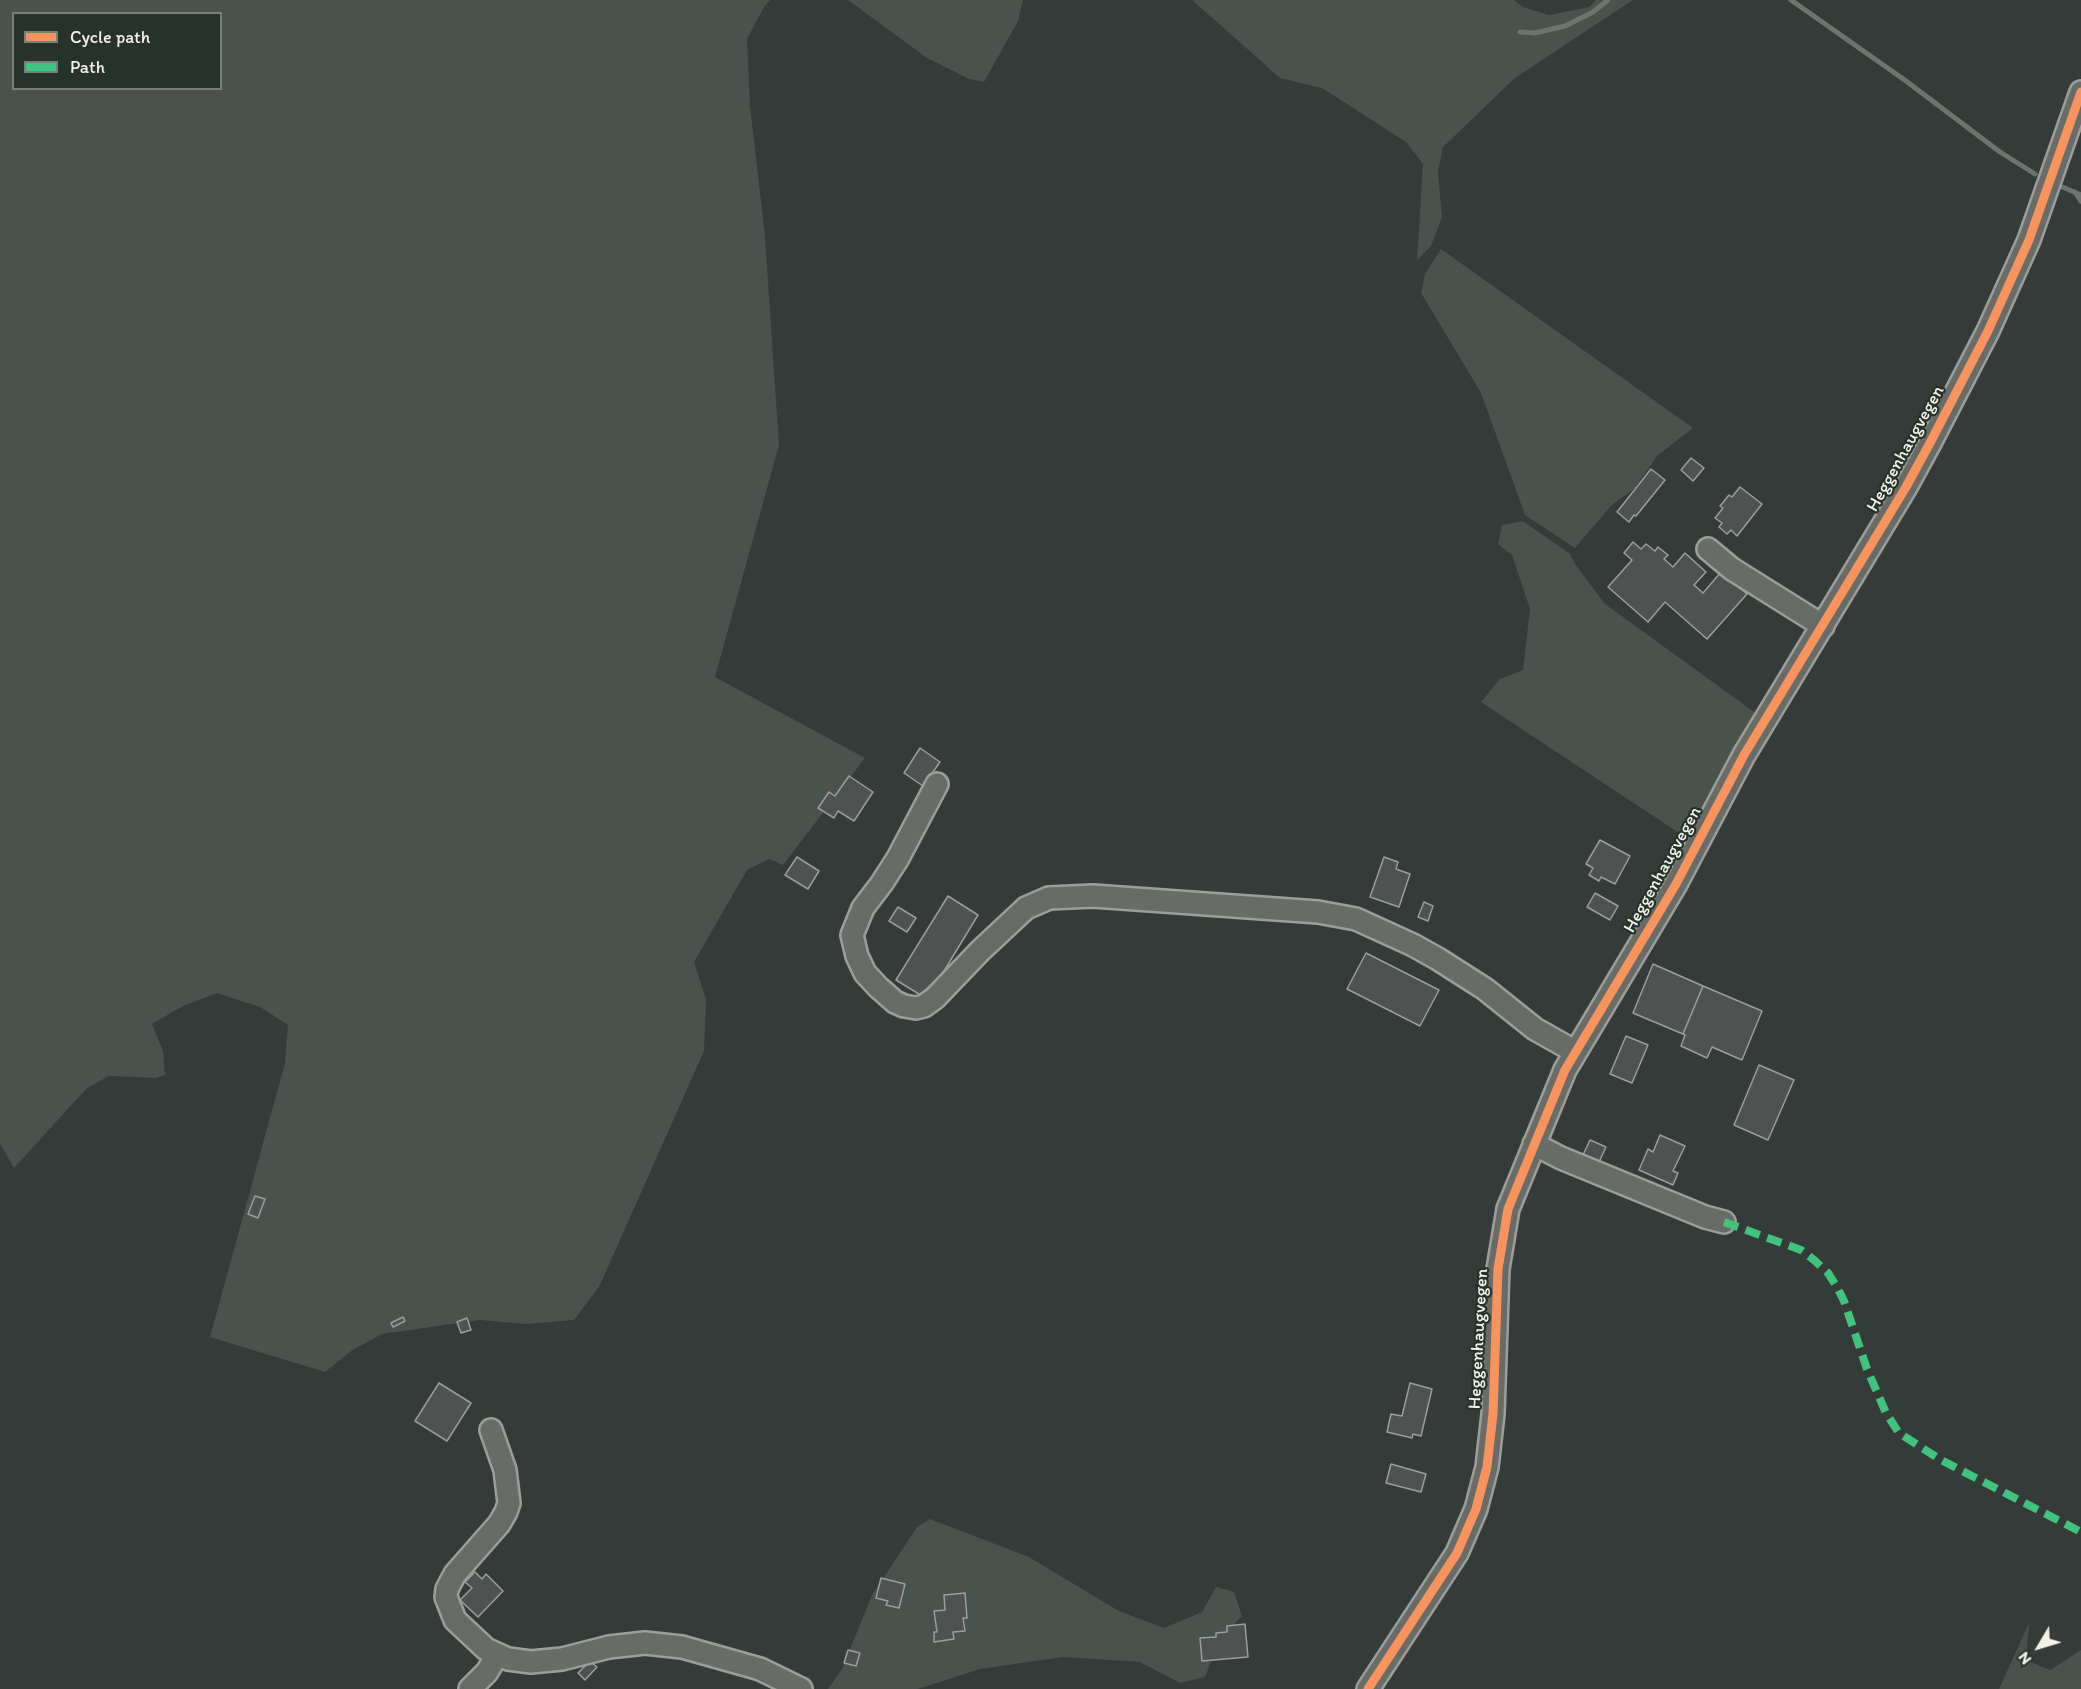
<!DOCTYPE html>
<html>
<head>
<meta charset="utf-8">
<style>
	body { margin:0 }
	#map { position:relative; width:2081px; height:1689px; overflow:hidden; background:#353b38; font-family:Itim,sans-serif }
	canvas { display:block }
	.legend { position:absolute; left:12px; top:12px; width:210px; height:78px; box-sizing:border-box; background:#26332d; border:2px solid #787f78; margin:0; padding:8px 10px; list-style:none; font-size:18px; color:#f4f1e8 }
	.legend li { display:flex; align-items:center; gap:12px; height:30px }
	.legend b { width:30px; border:2px solid #787f78 }
	.north { position:absolute; left:2009px; top:1617px; width:60px; height:60px; -webkit-text-stroke:4px #26332d; paint-order:stroke; rotate:232deg; font-size:16px; font-weight:700; line-height:24px; text-align:center; color:#f4f1e8 }
	.north::after { content:''; display:block; margin:auto; width:21px; height:27px; background:#f4f1e8; clip-path:polygon(50% 0,100% 100%,50% 72%,0 100%) }
</style>
</head>
<body>
<div id="map">
<canvas width="2081" height="1689"></canvas>
<ul class="legend">
<li><b style="height:8px;background:#f8935d"></b>Cycle path</li>
<li><b style="height:8px;background:#40c37c"></b>Path</li>
</ul>
<div class="north">N</div>
</div>
<script>
const ctx = document.querySelector('canvas').getContext('2d');
ctx.lineJoin = 'round';
function fill(path, color) { ctx.fillStyle = color; ctx.fill(path, 'evenodd'); }
const poly = rows => new Path2D(rows.map(r => 'M' + r).join(''));
function stroke(path, color, width, dash) { ctx.strokeStyle = color; ctx.lineWidth = width; ctx.lineCap = dash ? 'butt' : 'round'; ctx.setLineDash(dash || []); ctx.stroke(path); }
function label(font, color, halo, rows, align = 'center') {
  ctx.font = font + ' Itim,sans-serif'; ctx.lineWidth = 4.5; ctx.setLineDash([]); ctx.textBaseline = 'middle'; ctx.strokeStyle = halo; ctx.fillStyle = color; for (const [text, x, y, turn = 0] of rows) {
    ctx.save(); ctx.translate(x, y); ctx.rotate((+turn || 0) * Math.PI / 180); ctx.textAlign = isNaN(turn) ? turn : align; if (halo) ctx.strokeText(text, 0, 0); ctx.fillText(text, 0, 0); ctx.restore();
  }
}
const green = poly([
	[0,0,770,0,764,7,747,39,750,106,765,236,779,445,715,677,865,758,783,865,769,859,747,870,694,962,706,999,704,1051,599,1287,574,1320,526,1324,480,1320,382,1334,351,1351,325,1372,210,1337,285,1063,288,1025,260,1007,217,993,183,1006,152,1024,163,1051,165,1075,156,1078,109,1076,87,1088,14,1168,0,1144],
	[14,14,220,14,220,88,14,88],
	[848,0,1023,0,1018,21,984,82,969,79,927,58],
	[1192,0,1514,0,1523,7,1549,15,1589,7,1596,0,1633,0,1515,78,1443,147,1438,172,1442,217,1431,246,1417,260,1423,164,1406,142,1322,88,1280,78],
	[1441,249,1693,428,1658,455,1634,489,1612,505,1575,548,1525,515,1481,393,1421,293,1425,274],
	[1523,521,1570,554,1575,564,1605,604,1757,714,1688,839,1481,702,1500,679,1523,670,1530,609,1512,555,1498,544,1502,525],
	[930,1519,1029,1557,1119,1611,1164,1628,1202,1612,1216,1587,1234,1592,1242,1616,1220,1639,1205,1677,1180,1683,1140,1662,1063,1657,980,1669,918,1689,828,1689,842,1669,872,1595,917,1527],
	[2029,1623,2026,1660,2050,1670,2081,1650,2081,1689,1999,1689]
]);
const stream = poly([
	[1791,0,1906,81,2000,152,2035,174],
	[1520,32,1535,33,1565,26,1593,12,1608,0],
	[2060,186,2081,195],
	[2075,192,2081,201]
]);
const building = poly([
	[1691,458,1704,468,1693,481,1681,470,1691,458],
	[1651,469,1665,480,1636,516,1634,515,1629,522,1617,512,1651,469],
	[1740,487,1762,504,1737,536,1731,530,1727,534,1719,527,1722,523,1715,518,1723,508,1720,506,1729,495,1732,497,1740,487],
	[1633,542,1641,549,1646,544,1655,551,1658,547,1668,555,1664,559,1673,567,1685,553,1706,572,1694,585,1703,593,1721,572,1747,594,1707,639,1665,602,1648,622,1608,587,1632,560,1624,553,1633,542],
	[920,748,940,762,923,786,904,773,920,748],
	[849,776,873,792,854,821,838,811,834,818,818,808,829,792,835,796,849,776],
	[1600,840,1630,856,1615,884,1601,877,1599,881,1589,875,1593,868,1586,864,1600,840],
	[797,857,819,871,808,889,785,875,797,857],
	[1384,857,1398,862,1396,869,1410,874,1399,907,1370,897,1384,857],
	[1595,893,1618,906,1610,920,1587,907,1595,893],
	[948,896,978,915,927,999,896,980,948,896],
	[1424,902,1433,906,1428,921,1418,917,1424,902],
	[898,907,916,918,907,932,889,921,898,907],
	[1366,953,1439,990,1420,1026,1347,989,1366,953],
	[1653,964,1703,986,1683,1034,1633,1013,1653,964],
	[1703,986,1762,1011,1742,1060,1712,1047,1707,1058,1681,1046,1685,1035,1683,1034,1703,986],
	[1626,1036,1648,1045,1632,1083,1610,1074,1626,1036],
	[1759,1065,1794,1080,1768,1140,1734,1125,1759,1065],
	[1660,1135,1685,1146,1673,1171,1678,1173,1673,1185,1639,1170,1648,1149,1653,1152,1660,1135],
	[1590,1140,1606,1147,1599,1162,1583,1155,1590,1140],
	[255,1196,265,1199,258,1218,248,1214,255,1196],
	[403,1317,405,1321,393,1327,391,1323,403,1317],
	[467,1318,471,1330,461,1333,457,1322,467,1318],
	[439,1383,471,1403,447,1441,415,1421,439,1383],
	[1410,1383,1432,1389,1421,1436,1413,1434,1412,1438,1387,1432,1391,1414,1402,1416,1410,1383],
	[1391,1464,1426,1474,1421,1492,1386,1483,1391,1464],
	[475,1572,482,1579,486,1574,503,1591,478,1617,460,1600,472,1588,465,1582,475,1572],
	[881,1578,905,1584,899,1608,886,1605,888,1601,876,1598,881,1578],
	[965,1593,967,1618,963,1618,965,1631,953,1632,954,1639,934,1642,934,1632,937,1632,934,1611,945,1610,944,1595,965,1593],
	[1245,1624,1248,1657,1202,1661,1200,1638,1216,1637,1216,1633,1227,1632,1227,1626,1245,1624],
	[848,1650,860,1653,856,1666,844,1663,848,1650],
	[590,1661,597,1667,585,1680,578,1673,590,1661]
]);
const minor = poly([
	[1708,549,1732,569,1823,626],
	[937,784,898,858,882,883,863,908,852,935,857,956,865,973,878,987,895,1002,904,1006,916,1008,924,1006,935,998,980,951,1026,908,1049,898,1093,896,1318,912,1356,919,1413,945,1438,959,1485,989,1535,1029,1574,1051],
	[1534,1144,1561,1158,1705,1217,1724,1222],
	[491,1430,505,1470,509,1503,506,1512,499,1524,455,1574,447,1589,446,1597,455,1620,486,1649,508,1659,531,1662,562,1659,609,1647,645,1643,682,1647,760,1669,801,1689],
	[470,1689,487,1672,497,1655],
	[1368,1689,1457,1553,1476,1509,1487,1467,1493,1414,1498,1269,1508,1209,1565,1070,1676,884,1744,755,1906,487,1930,443,1988,331,2029,240,2081,92]
]);
const quiet = poly([
	[1724,1222,1801,1250,1814,1260,1828,1273,1837,1287,1844,1301,1867,1369,1886,1413,1899,1433,1941,1460,2081,1532]
]);
const cycleway = poly([
	[1368,1689,1457,1553,1476,1509,1487,1467,1493,1414,1498,1269,1508,1209,1565,1070,1676,884,1744,755,1906,487,1930,443,1988,331,2029,240,2081,92]
]);
const streetNames = [
	["Heggenhaugvegen",1906,449,-61],
	["Heggenhaugvegen",1663,870,-61],
	["Heggenhaugvegen",1479,1339,-87]
];
fill(green, '#49524c');
stroke(stream, '#6d736d', 5);
fill(building, '#4e5250');
stroke(building, '#9c9e9b', 1.5);
stroke(minor, '#9c9e9b', 26);
stroke(minor, '#686b66', 21);
stroke(quiet, '#40c37c', 8, [15, 8]);
stroke(cycleway, '#f8935d', 9);
label('18px', '#f4f1e8', '#26332d', streetNames);
</script>
</body>
</html>
